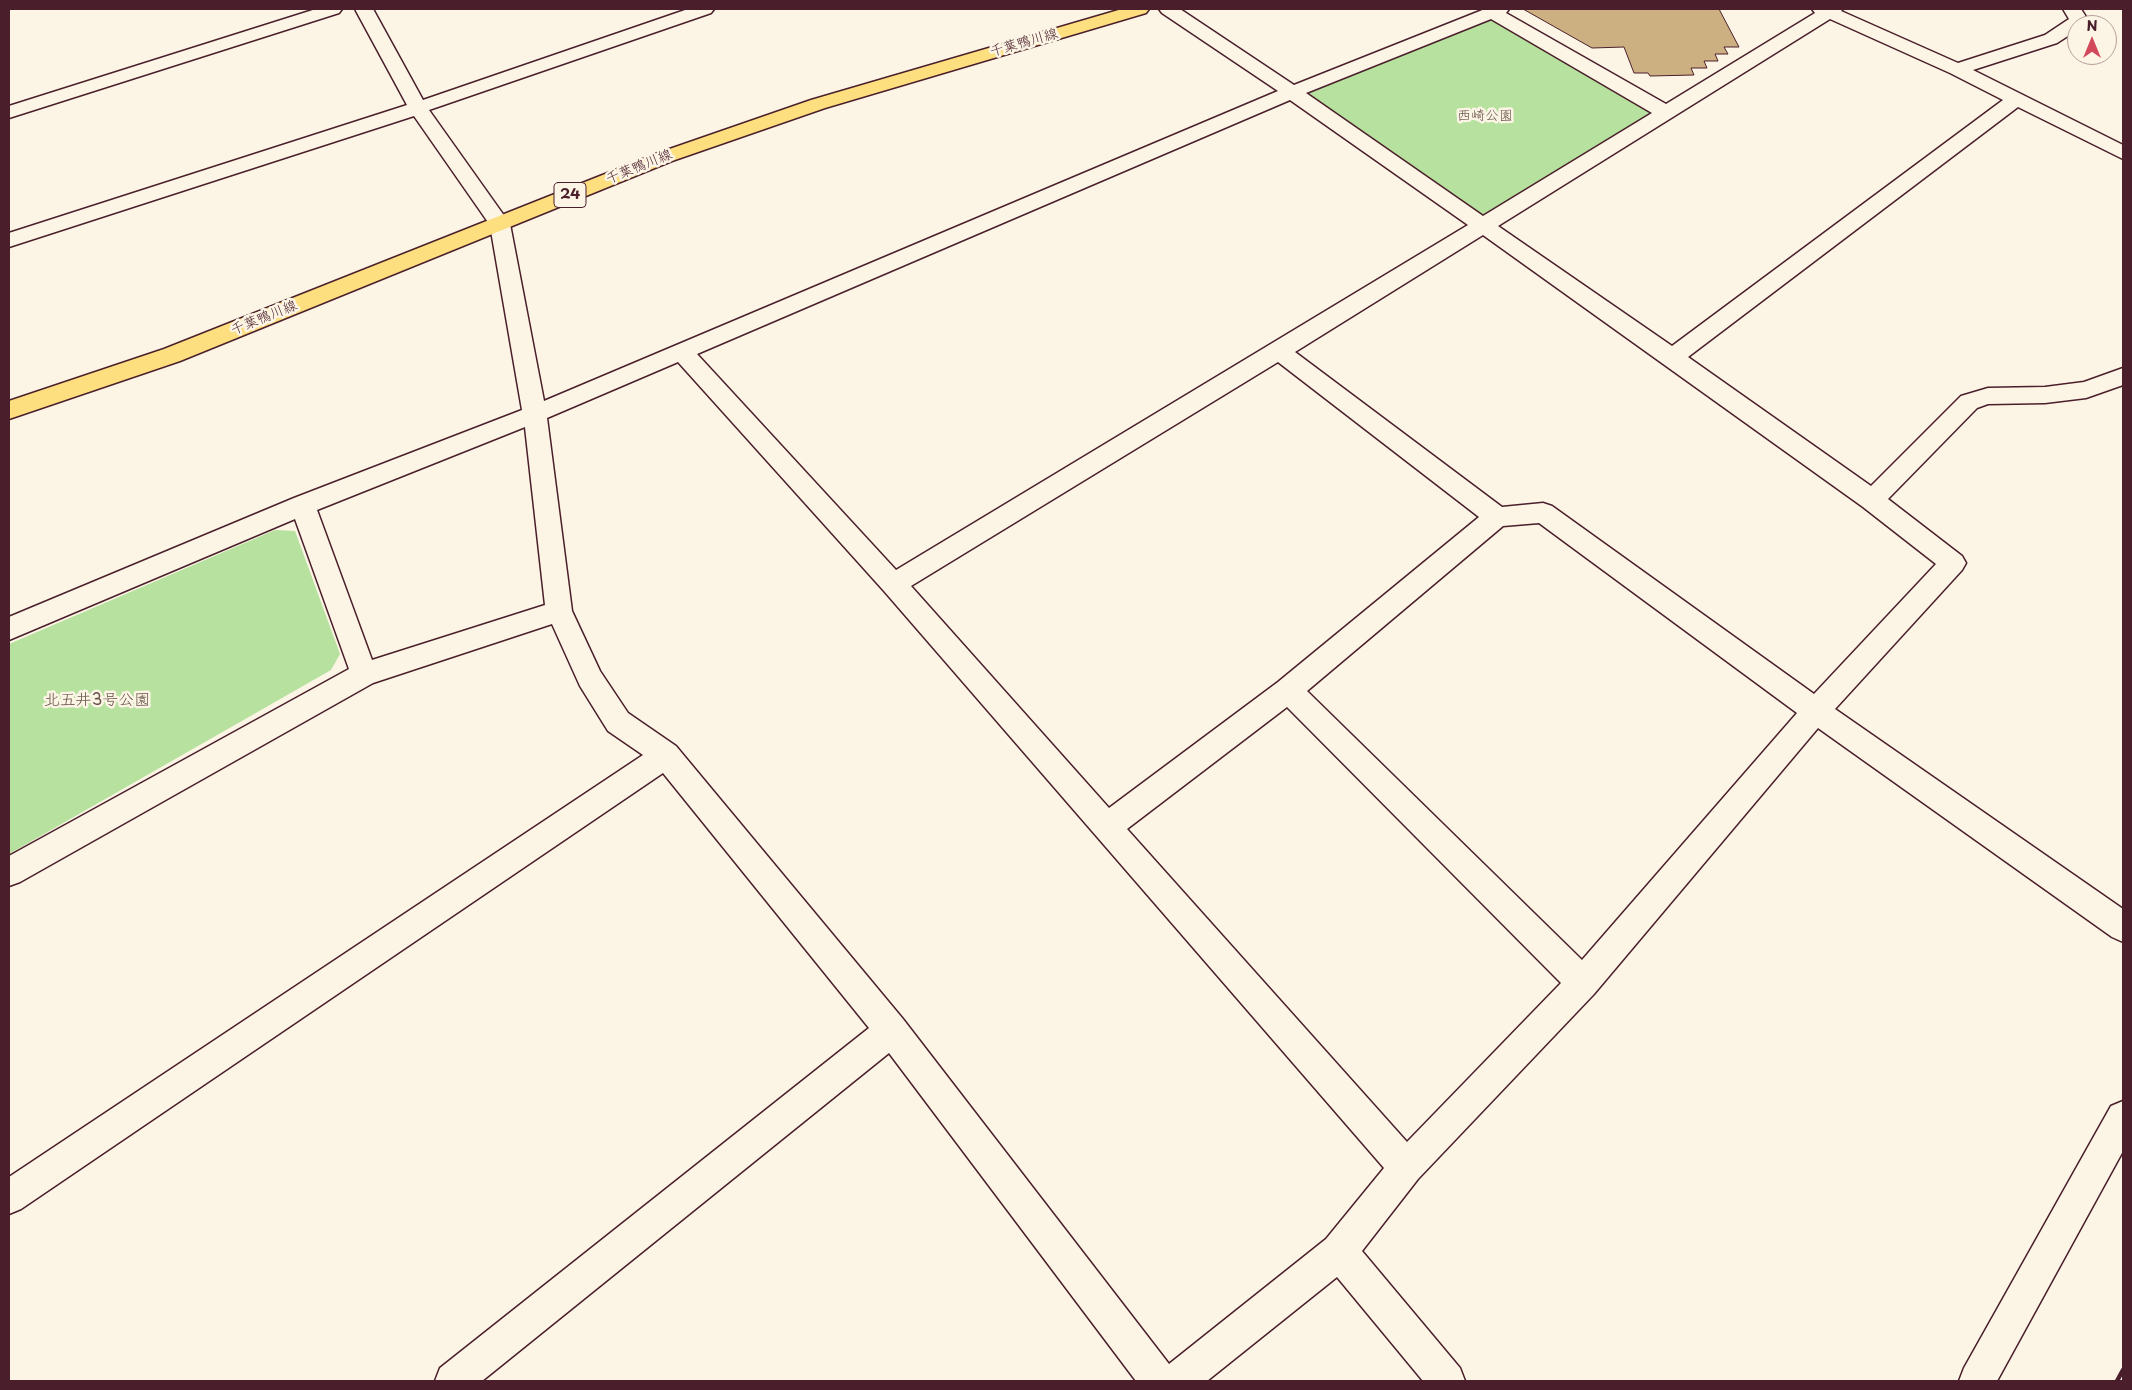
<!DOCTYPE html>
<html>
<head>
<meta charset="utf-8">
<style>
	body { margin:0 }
	#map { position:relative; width:2132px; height:1390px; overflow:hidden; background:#fcf5e5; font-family:"Playpen Sans",sans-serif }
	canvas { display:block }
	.frame { position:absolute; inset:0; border:10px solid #4a1f2b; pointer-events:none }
	.north { position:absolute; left:2067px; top:15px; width:50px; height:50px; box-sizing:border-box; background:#fcf5e5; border:1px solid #b59f9b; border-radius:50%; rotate:0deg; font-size:14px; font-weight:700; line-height:20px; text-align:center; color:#4a1f2b }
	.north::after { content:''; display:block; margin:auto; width:18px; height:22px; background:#d1495b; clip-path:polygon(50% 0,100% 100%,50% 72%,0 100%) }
</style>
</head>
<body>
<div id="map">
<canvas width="2132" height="1390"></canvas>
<div class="frame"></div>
<div class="north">N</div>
</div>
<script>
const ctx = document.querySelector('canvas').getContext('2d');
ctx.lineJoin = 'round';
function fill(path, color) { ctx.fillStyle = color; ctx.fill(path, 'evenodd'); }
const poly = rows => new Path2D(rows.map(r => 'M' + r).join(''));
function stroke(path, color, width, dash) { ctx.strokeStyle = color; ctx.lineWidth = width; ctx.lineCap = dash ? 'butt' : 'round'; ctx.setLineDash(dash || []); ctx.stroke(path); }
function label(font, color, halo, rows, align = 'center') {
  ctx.font = font + ' "Playpen Sans","Klee One",sans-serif'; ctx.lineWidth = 5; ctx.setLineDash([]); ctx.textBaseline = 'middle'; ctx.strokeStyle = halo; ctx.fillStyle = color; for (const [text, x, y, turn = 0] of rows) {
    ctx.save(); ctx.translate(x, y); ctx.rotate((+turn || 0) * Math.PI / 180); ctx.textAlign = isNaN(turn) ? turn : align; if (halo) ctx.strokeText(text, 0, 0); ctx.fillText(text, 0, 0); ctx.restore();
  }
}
const green = poly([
	[1492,12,1665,112,1482,226,1292,92],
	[275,530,295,531,340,654,331,670,9,854,9,644]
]);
const building = poly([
	[1523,9,1719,9,1739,47,1724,47,1728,54,1715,54,1718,61,1704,61,1707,68,1691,68,1694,75,1650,76,1648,73,1634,73,1624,47,1592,48,1523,9]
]);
const minor = poly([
	[316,9,342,9,339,13,9,118,9,106,316,9],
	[355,9,373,9,423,100,688,9,714,9,711,13,429,110,510,224,544,401,1278,91,1162,13,1159,9,1180,9,1294,85,1485,9,1509,9,1506,13,1666,104,1815,13,1812,9,1843,9,1841,11,1958,63,2045,35,2069,19,2063,9,2081,9,2088,20,2084,25,2077,25,2077,30,2057,43,1973,70,2123,145,2123,159,2018,107,1688,357,1871,486,1961,396,1988,388,2045,387,2084,382,2123,368,2123,385,2086,398,2045,403,1988,404,1977,408,1888,499,1962,556,1966,563,1962,570,1835,709,2123,909,2123,942,2112,937,1818,728,1594,994,1418,1179,1362,1251,1460,1368,1465,1381,1423,1381,1337,1277,1207,1381,1136,1381,889,1053,482,1381,435,1381,440,1368,869,1028,663,773,21,1209,9,1214,9,1177,643,755,608,731,580,686,552,624,373,683,20,882,9,886,9,856,349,669,295,519,9,640,9,617,294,498,522,410,490,225,414,116,9,247,9,233,407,105,355,9],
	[1491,19,1652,113,1483,216,1306,93,1491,19],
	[1830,19,1950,73,2003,100,1672,346,1498,226,1830,19],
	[1290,100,1468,225,896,570,697,354,1290,100],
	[1483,235,1863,507,1936,564,1814,694,1552,506,1543,503,1502,507,1295,352,1483,235],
	[678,362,884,591,1384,1168,1326,1239,1169,1364,903,1019,676,746,628,713,600,671,572,611,547,418,678,362],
	[1278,362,1479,517,1278,682,1109,808,911,586,1278,362],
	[525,427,545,605,372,660,317,510,525,427],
	[1539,523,1797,713,1582,960,1307,691,1503,526,1539,523],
	[1287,707,1561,983,1407,1142,1127,829,1287,707],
	[2123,1101,2123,1151,1997,1381,1959,1381,1964,1368,2111,1106,2123,1101]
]);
const major = poly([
	[1122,9,1149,9,1146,13,825,108,672,161,180,361,9,419,9,401,164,349,658,153,811,100,1122,9]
]);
const rail = poly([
	[2117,1381,2123,1370]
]);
const farStreetnames = [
	["千葉鴨川線",1024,43,-16],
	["千葉鴨川線",639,167,-22],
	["千葉鴨川線",264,318,-22]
];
const farParknames = [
	["西崎公園",1485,116]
];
const shields = [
	[570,195,32]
];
const shieldNames = [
	["24",570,195]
];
const parkNames = [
	["北五井3号公園",97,701]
];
fill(green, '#b6e19e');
fill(building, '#cdb082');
stroke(building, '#4a1f2b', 1);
stroke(minor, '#4a1f2b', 3);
stroke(major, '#4a1f2b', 3);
fill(minor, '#fcf5e5');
fill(major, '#fddf80');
stroke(rail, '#4a1f2b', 4.5);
label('14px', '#4a1f2b', '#fcf5e5', farStreetnames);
label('14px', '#655048', '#fcf5e5', farParknames);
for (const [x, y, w] of shields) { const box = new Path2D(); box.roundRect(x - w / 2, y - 12.5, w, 25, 4); ctx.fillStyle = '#fcf5e5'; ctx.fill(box); stroke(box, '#4a1f2b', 1); }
label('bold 15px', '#4a1f2b', null, shieldNames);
label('16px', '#655048', '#fcf5e5', parkNames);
</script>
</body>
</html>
